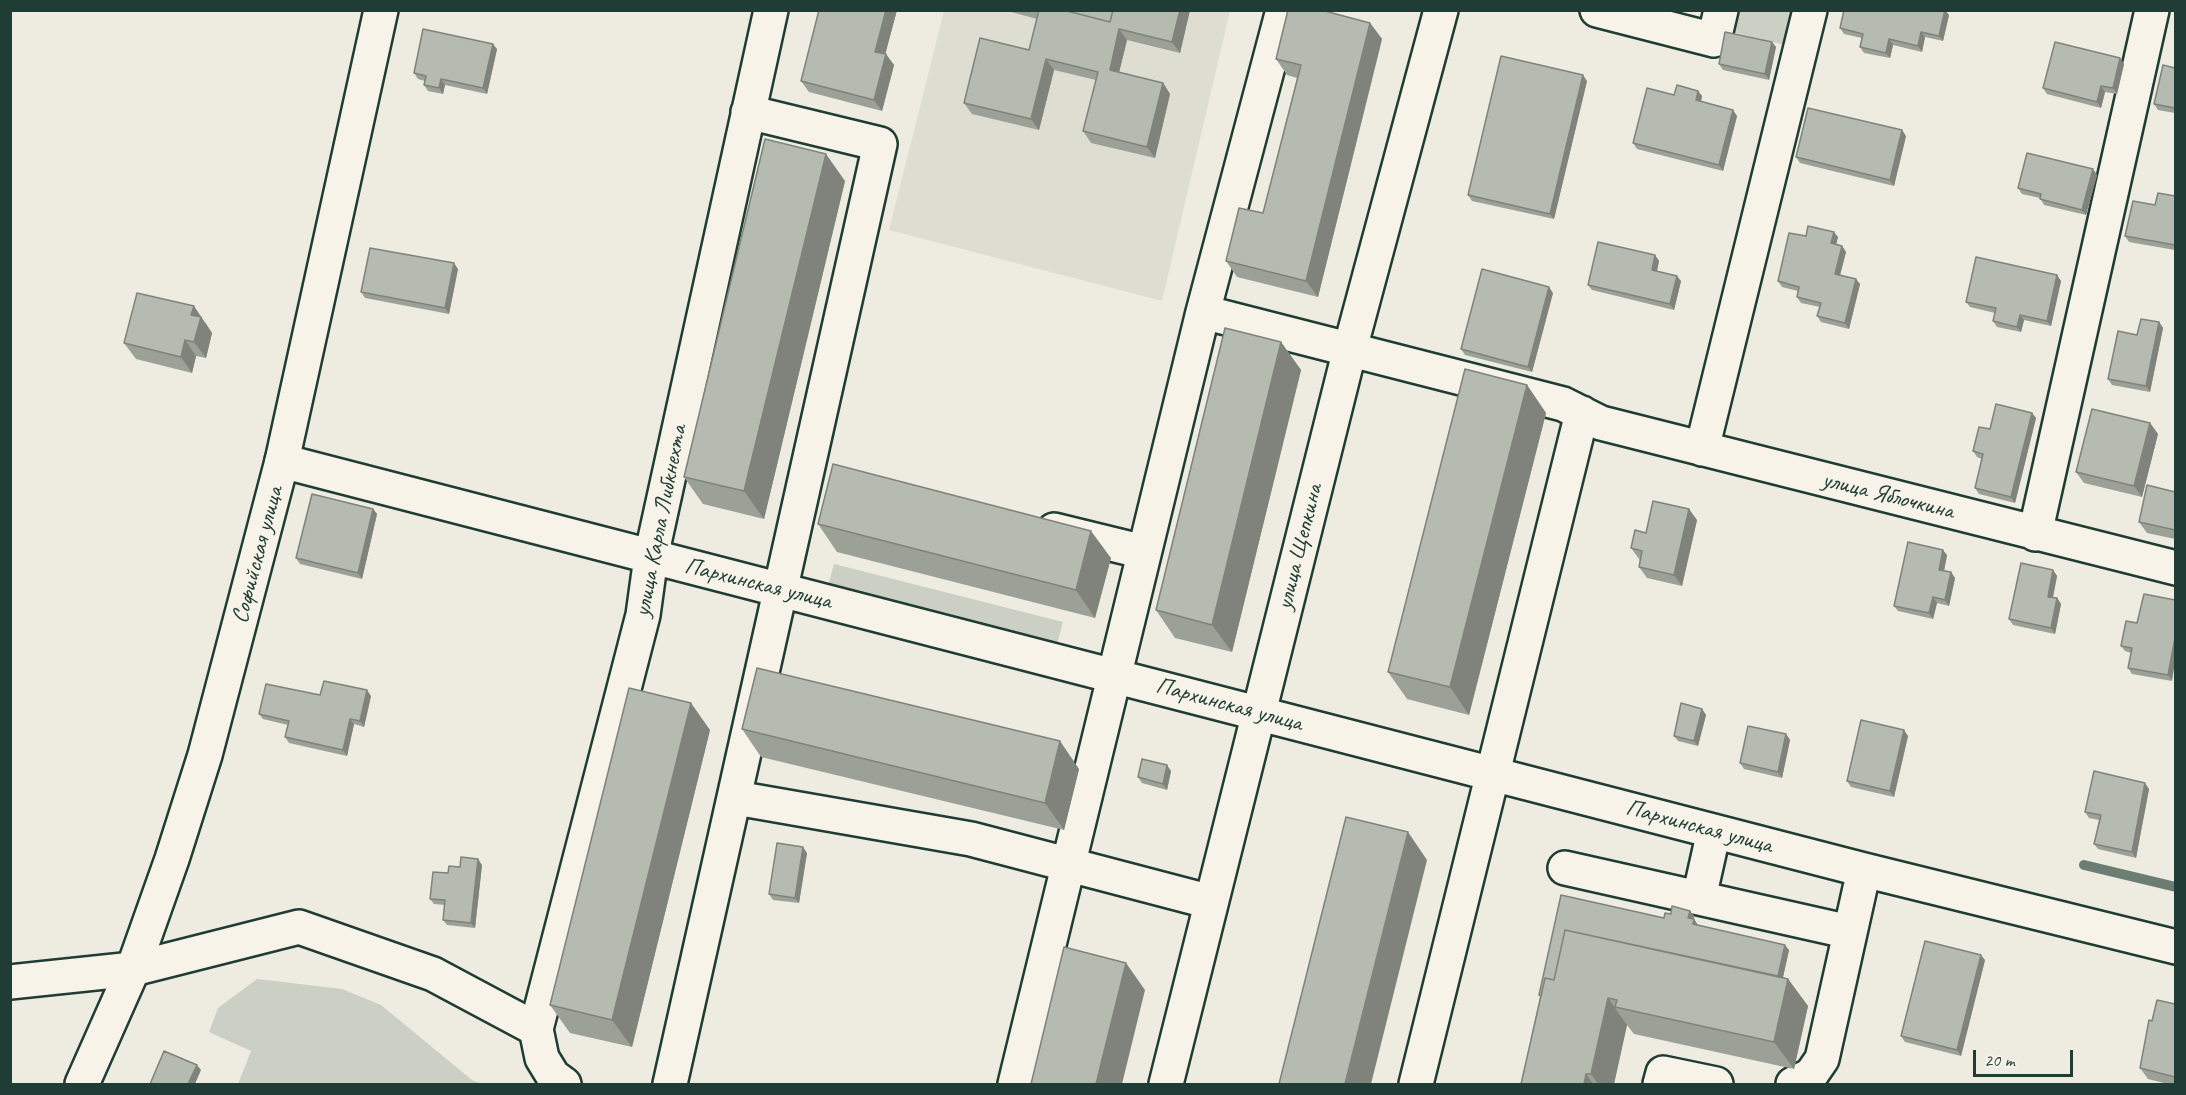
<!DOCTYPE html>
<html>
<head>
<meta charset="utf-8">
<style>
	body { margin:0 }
	#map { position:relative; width:2186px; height:1095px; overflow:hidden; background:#eeece1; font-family:Caveat,sans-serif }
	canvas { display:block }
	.frame { position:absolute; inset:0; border:12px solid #1f3d34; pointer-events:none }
	.scale { position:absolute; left:1973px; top:1050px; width:100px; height:27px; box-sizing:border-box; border:3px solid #1f3d34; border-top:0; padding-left:8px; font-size:18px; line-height:21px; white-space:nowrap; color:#1f3d34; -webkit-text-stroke:4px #f7f3e8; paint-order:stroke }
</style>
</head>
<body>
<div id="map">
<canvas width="2186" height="1095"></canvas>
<div class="frame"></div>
<div class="scale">20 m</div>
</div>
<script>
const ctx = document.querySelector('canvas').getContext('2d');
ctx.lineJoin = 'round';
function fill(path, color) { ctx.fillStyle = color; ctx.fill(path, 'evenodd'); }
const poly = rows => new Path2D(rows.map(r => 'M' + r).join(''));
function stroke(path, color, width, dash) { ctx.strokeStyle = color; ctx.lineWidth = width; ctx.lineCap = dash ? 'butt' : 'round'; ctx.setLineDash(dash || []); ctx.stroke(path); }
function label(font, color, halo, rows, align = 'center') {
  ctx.font = font + ' Caveat,sans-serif'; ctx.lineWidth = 6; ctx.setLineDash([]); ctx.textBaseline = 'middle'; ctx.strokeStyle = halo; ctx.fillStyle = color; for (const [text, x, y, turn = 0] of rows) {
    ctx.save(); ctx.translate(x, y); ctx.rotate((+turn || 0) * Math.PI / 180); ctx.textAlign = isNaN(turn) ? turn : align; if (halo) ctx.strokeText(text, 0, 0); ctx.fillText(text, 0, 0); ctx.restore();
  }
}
const built = poly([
	[944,11,1230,11,1162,301,889,230]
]);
const green = poly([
	[1733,11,1794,11,1785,45,1728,31],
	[834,564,1063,622,1057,644,828,586],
	[257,979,342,989,381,1005,472,1080,483,1084,238,1084,251,1051,209,1032,218,1008]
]);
const stream = poly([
	[2084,865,2176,887]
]);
const minor = poly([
	[1597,10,1714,40,1721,10],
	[1203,312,1283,10],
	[1702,449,1810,10],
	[282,461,1864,870,2176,947],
	[1054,530,1144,552],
	[2035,534,2152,10],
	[736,798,971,839,1211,902],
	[1565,868,1850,932],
	[1699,898,1714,831],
	[10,982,133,969,299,927,433,974,536,1029,542,1058,553,1076,564,1084],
	[536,1029,643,615,651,557,771,10],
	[670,1084,880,144,748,112],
	[1015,1084,1203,312,1563,404,1601,423,2176,568],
	[1166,1084,1350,349,1441,10],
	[1416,1084,1582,413],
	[1660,1084,1663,1073,1716,1084],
	[1793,1084,1811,1075,1822,1059,1864,870]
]);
const major = poly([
	[82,1084,133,969,172,859,205,755,282,461,381,10]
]);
const wall = poly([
	[819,10,897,10,885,54,894,65,882,111,809,92,801,81],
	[1004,10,1190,10,1180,53,1127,40,1119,72,1163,83,1170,94,1155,158,1091,143,1083,131,1096,80,1054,70,1039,130,972,114,964,103,1029,50,1037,19],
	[1949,15,1943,41,1925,37,1922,52,1893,45,1890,58,1864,53,1860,47,1862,38,1844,34,1840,28],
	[1370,23,1382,39,1318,297,1237,277,1226,261,1263,213,1297,78,1287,75,1276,59],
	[1772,42,1776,47,1769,80,1723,70,1719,64],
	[497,49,487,94,445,85,443,94,428,91,424,85,425,81,418,79,414,73],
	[2124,64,2117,94,2105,92,2101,108,2047,94,2043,88],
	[2175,68,2175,113,2158,110,2154,104],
	[1587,81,1554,219,1472,201,1468,195],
	[1698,91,1702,96,1701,102,1737,116,1723,171,1637,149,1633,143,1674,95],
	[1906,136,1894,186,1800,163,1796,157],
	[2093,169,2097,175,2086,215,2044,205,2040,198,2022,194,2018,188],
	[845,181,764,519,703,504,684,477],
	[2175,196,2175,250,2129,242,2125,236],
	[1806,236,1838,237,1836,244,1842,246,1846,252,1840,275,1860,284,1849,329,1821,322,1817,316,1820,307,1801,303,1797,297,1798,291,1782,287,1778,281],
	[1655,255,1659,261,1657,271,1681,281,1674,310,1592,290,1588,285],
	[458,269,449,314,365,298,361,292],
	[2061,281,2051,326,2024,320,2021,332,1997,327,1993,321,1995,313,1970,307,1966,302],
	[1553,293,1532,372,1465,355,1461,349],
	[205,322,212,333,206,358,196,356,192,373,136,359,124,343],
	[2159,322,2163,328,2150,392,2112,385,2108,379,2137,335],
	[1281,342,1301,370,1232,652,1175,638,1156,610],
	[1527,385,1546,413,1469,715,1407,699,1388,672],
	[2032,413,2036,418,2015,503,1979,494,1975,488,1982,459,1977,457,1973,451,1990,429],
	[2150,423,2158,434,2142,497,2084,483,2076,472],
	[2175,492,2175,539,2147,533,2139,522],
	[373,509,377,514,362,579,300,564,296,558],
	[1697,520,1682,586,1647,578,1639,567,1640,560,1639,559,1631,548,1646,533],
	[818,524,1111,558,1095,618,837,552],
	[1947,555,1944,571,1951,572,1955,578,1949,606,1937,603,1933,619,1898,611,1894,606],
	[2053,570,2057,576,2053,597,2057,598,2061,604,2055,634,2013,625,2009,619],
	[2137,623,2172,681,2132,674,2128,668,2131,653,2125,651,2121,646],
	[371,696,364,727,354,724,347,756,289,743,285,737,288,725,263,719,259,714],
	[1702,709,1706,715,1698,746,1678,741,1674,736],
	[742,729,1079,769,1064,830,761,757],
	[710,730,632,1047,570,1033,550,1005],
	[1786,734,1790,740,1782,778,1744,769,1740,763],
	[1908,736,1894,797,1851,787,1847,781],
	[1171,771,1167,790,1142,783,1138,777],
	[2149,789,2136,858,2098,849,2094,844,2099,820,2089,818,2085,812],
	[807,853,799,903,773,900,769,894],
	[482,865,475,928,447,925,443,920,445,905,434,904,430,899,448,873,460,867],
	[1690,911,1694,916,1693,919,1698,925,1789,950,1783,977,1788,979,1808,1006,1794,1069,1634,1034,1627,1025,1614,1084,1521,1084,1540,997,1539,995,1664,918,1671,914],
	[1985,960,1961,1056,1905,1042,1901,1036],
	[2175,1004,2175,1084,2168,1084,2148,1079,2140,1068,2152,1021]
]);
const shadedWall = poly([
	[886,10,897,10,883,63,875,52],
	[1180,10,1190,10,1180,53,1172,42],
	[1945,10,1949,15,1943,41,1939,36],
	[1370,23,1382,39,1318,297,1306,281],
	[1119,29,1127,40,1117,81,1110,70],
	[1921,32,1925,37,1922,52,1918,46],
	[1889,39,1893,45,1890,58,1886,53],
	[1772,42,1776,47,1769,80,1765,74],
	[493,44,497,49,487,94,483,88],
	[886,54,894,65,882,111,874,100],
	[2120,58,2124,64,2117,94,2113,88],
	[1046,59,1054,70,1039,130,1031,119],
	[1583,75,1587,81,1554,219,1550,214],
	[441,79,445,85,443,94,439,88],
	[1163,83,1170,94,1155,158,1147,147],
	[2101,86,2105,92,2101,108,2097,102],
	[1698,91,1702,96,1700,106,1696,100],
	[1733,110,1737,116,1723,171,1719,165],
	[1902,130,1906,136,1894,186,1890,180],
	[826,154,845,181,764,519,744,491],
	[2093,169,2097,175,2086,215,2082,210],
	[1834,232,1838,237,1835,249,1831,243],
	[1842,246,1846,252,1839,279,1835,274],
	[1655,255,1659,261,1656,275,1652,270],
	[454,263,458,269,449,314,445,308],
	[2057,275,2061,281,2051,326,2047,321],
	[1677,276,1681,281,1674,310,1670,304],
	[1856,279,1860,284,1849,329,1845,323],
	[1549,287,1553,293,1532,372,1528,367],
	[194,306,212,333,206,358,194,342,191,315],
	[2020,315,2024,320,2021,332,2017,327],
	[2159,322,2163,328,2150,392,2146,386],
	[185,340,196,356,192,373,181,357],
	[1281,342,1301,370,1232,652,1212,625],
	[1527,385,1546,413,1469,715,1450,687],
	[2032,413,2036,418,2015,503,2011,497],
	[2150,423,2158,434,2142,497,2134,486],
	[373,509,377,514,362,579,358,573],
	[1689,509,1697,520,1682,586,1674,575],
	[1091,531,1111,558,1095,618,1076,590],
	[1943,550,1947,555,1943,576,1939,570],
	[2053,570,2057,576,2052,602,2048,597],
	[1951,572,1955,578,1949,606,1945,600],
	[1933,597,1937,603,1933,619,1929,613],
	[2057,598,2061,604,2055,634,2051,628],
	[2175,638,2175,662,2172,681,2168,675],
	[367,690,371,696,364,727,360,721],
	[691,703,710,730,632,1047,612,1020],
	[1702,709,1706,715,1698,746,1694,741],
	[350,719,354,724,347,756,343,750],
	[1904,730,1908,736,1894,797,1890,791],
	[1786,734,1790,740,1782,778,1778,772],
	[1060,741,1079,769,1064,830,1045,803],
	[1167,765,1171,771,1167,790,1163,784],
	[2145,783,2149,789,2136,858,2132,852],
	[1408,832,1427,860,1371,1084,1345,1084],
	[803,847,807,853,799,903,795,898],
	[478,859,482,865,475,928,471,923],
	[1690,911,1694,916,1692,923,1688,918],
	[1694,919,1698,925,1697,930,1693,924],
	[1785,945,1789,950,1778,1000,1774,994],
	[1981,955,1985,960,1961,1056,1957,1050],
	[1126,963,1145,990,1122,1084,1096,1084],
	[1788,979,1808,1006,1794,1069,1774,1042],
	[1608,998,1627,1025,1614,1084,1598,1084,1591,1074],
	[197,1065,201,1070,195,1084,188,1084],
	[1586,1074,1593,1084,1584,1084]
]);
const building = poly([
	[819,10,886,10,875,52,886,54,874,100,801,81,819,10],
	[1039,10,1063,10,1110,22,1113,10,1180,10,1172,42,1119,29,1110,70,1163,83,1147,147,1083,131,1098,72,1046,59,1031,119,964,103,980,38,1029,50,1039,10],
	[1063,10,1113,10,1110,22,1063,10],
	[1288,10,1321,10,1370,23,1306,281,1226,261,1239,208,1263,213,1301,65,1276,59,1288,10],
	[1844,10,1945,10,1939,36,1921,32,1918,46,1889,39,1886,53,1860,47,1863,34,1840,28,1844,10],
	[423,29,493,44,483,88,441,79,439,88,424,85,426,76,414,73,423,29],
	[1725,32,1772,42,1765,74,1719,64,1725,32],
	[2055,42,2120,58,2113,88,2101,86,2097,102,2043,88,2055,42],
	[1501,56,1583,75,1550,214,1468,195,1501,56],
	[2163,65,2175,68,2175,108,2154,104,2163,65],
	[1677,85,1698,91,1696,100,1733,110,1719,165,1633,143,1647,88,1674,95,1677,85],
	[1808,108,1902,130,1890,180,1796,157,1808,108],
	[765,139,826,154,744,491,684,477,765,139],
	[2027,153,2093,169,2082,210,2040,199,2041,194,2018,188,2027,153],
	[2158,193,2175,196,2175,245,2125,236,2133,201,2155,205,2158,193],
	[1808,226,1834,232,1831,243,1842,246,1835,274,1856,279,1845,323,1817,316,1821,303,1797,297,1799,287,1778,281,1789,233,1806,236,1808,226],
	[1598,242,1655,255,1652,270,1677,276,1670,304,1588,285,1598,242],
	[370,248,454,263,445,308,361,292,370,248],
	[1976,257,2057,275,2047,321,2020,315,2017,327,1993,321,1996,308,1966,302,1976,257],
	[1482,269,1549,287,1528,367,1461,349,1482,269],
	[137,293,194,306,191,315,201,317,194,342,185,340,181,357,124,343,137,293],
	[2141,319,2159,322,2146,386,2108,379,2118,331,2137,335,2141,319],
	[1225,328,1281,342,1212,625,1156,610,1225,328],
	[1465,369,1527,385,1450,687,1388,672,1465,369],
	[1996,404,2032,413,2011,497,1975,488,1983,454,1973,451,1979,427,1990,429,1996,404],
	[2092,409,2150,423,2134,486,2076,472,2092,409],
	[833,464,1091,531,1076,590,818,524,833,464],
	[2147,485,2175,492,2175,530,2139,522,2147,485],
	[312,494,373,509,358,573,296,558,312,494],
	[1653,501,1689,509,1674,575,1639,567,1642,551,1631,548,1635,530,1646,533,1653,501],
	[1908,542,1943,550,1939,570,1951,572,1945,600,1933,597,1929,613,1894,606,1908,542],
	[2021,563,2053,570,2048,597,2057,598,2051,628,2009,619,2021,563],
	[2144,594,2175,600,2175,638,2168,675,2128,668,2132,648,2121,646,2126,621,2137,623,2144,594],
	[757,668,1060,741,1045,803,742,729,757,668],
	[324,681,367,690,360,721,350,719,343,750,285,737,289,721,259,714,266,684,320,695,324,681],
	[629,688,691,703,612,1020,550,1005,629,688],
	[1681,703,1702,709,1694,741,1674,736,1681,703],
	[1861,720,1904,730,1890,791,1847,781,1861,720],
	[1748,726,1786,734,1778,772,1740,763,1748,726],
	[1142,759,1167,765,1163,784,1138,777,1142,759],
	[2094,771,2145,783,2132,852,2094,844,2101,815,2085,812,2094,771],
	[1346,817,1408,832,1345,1084,1279,1084,1346,817],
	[777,843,803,847,795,898,769,894,777,843],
	[461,857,478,859,471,923,443,920,445,900,430,899,433,872,448,873,449,866,460,867,461,857],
	[1561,895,1664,918,1665,913,1671,914,1672,906,1690,911,1688,918,1694,919,1693,924,1785,945,1778,976,1565,930,1554,980,1545,978,1541,996,1539,995,1561,895],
	[1565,930,1788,979,1774,1042,1615,1007,1617,1000,1608,998,1591,1074,1586,1074,1584,1084,1521,1084,1545,978,1554,980,1565,930],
	[1925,941,1981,955,1957,1050,1901,1036,1925,941],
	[1064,947,1126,963,1096,1084,1031,1084,1064,947],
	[2157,1000,2175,1004,2175,1077,2140,1068,2149,1020,2152,1021,2157,1000],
	[164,1051,197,1065,188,1084,150,1084,164,1051]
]);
const streetNames = [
	["улица Яблочкина",1888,496,14],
	["улица Карла Либкнехта",661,521,-79],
	["улица Щепкина",1300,547,-76],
	["Софийская улица",258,555,-75],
	["Пархинская улица",758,584,14],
	["Пархинская улица",1229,705,15],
	["Пархинская улица",1699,827,15]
];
fill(built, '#ddddd2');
fill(green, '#cccfc4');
stroke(stream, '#6c7e74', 10);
stroke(minor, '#1f3d34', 38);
stroke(major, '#1f3d34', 38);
stroke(minor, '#f7f3e8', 33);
stroke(major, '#f7f3e8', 33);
fill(wall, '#9ca197');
fill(shadedWall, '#7f837b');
fill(building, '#b5bbb0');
stroke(building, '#7f837b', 1.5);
label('24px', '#1f3d34', '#f7f3e8', streetNames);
</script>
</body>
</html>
